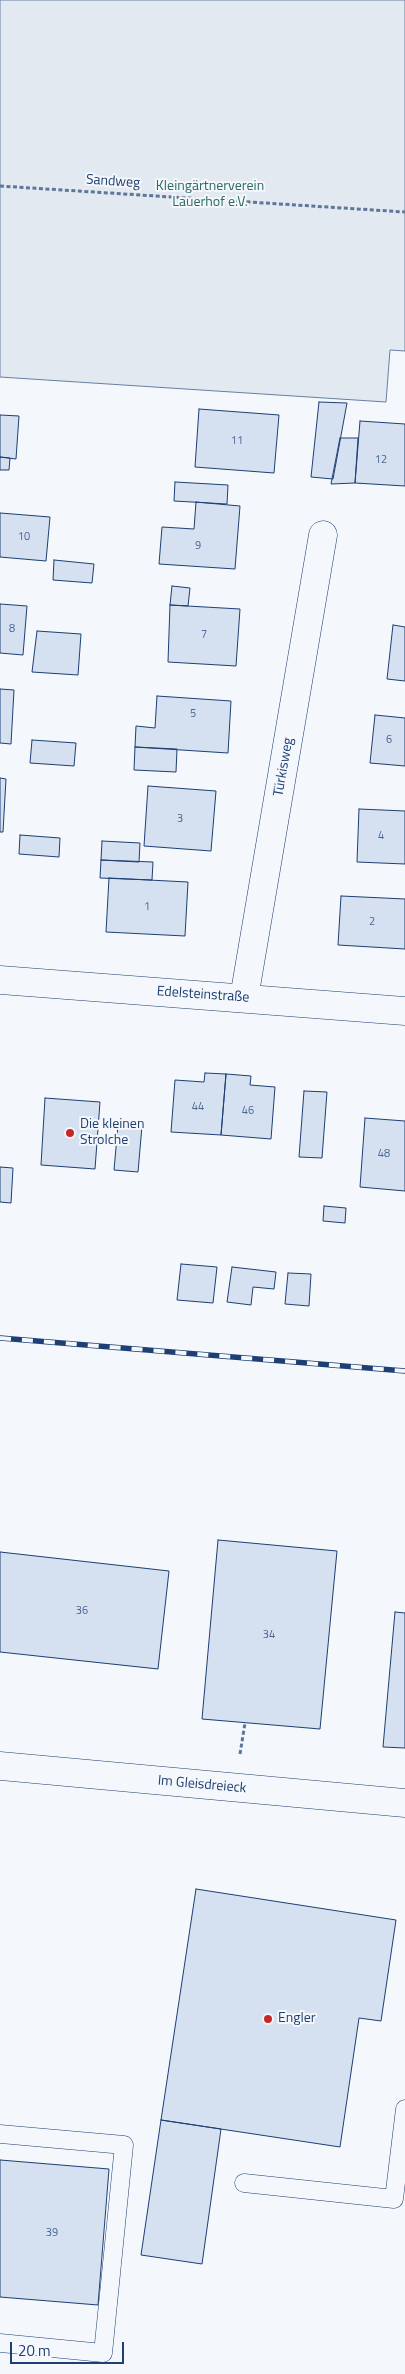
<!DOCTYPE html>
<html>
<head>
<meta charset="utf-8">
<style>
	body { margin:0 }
	#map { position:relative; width:405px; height:2374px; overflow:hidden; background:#f4f7fb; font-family:"Titillium Web",sans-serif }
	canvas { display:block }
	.scale { position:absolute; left:10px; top:2342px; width:114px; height:22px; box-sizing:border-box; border:2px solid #1d3f73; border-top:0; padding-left:6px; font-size:15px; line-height:18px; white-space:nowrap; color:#1d3f73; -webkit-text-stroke:4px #f4f7fb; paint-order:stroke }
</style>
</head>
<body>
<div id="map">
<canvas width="405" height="2374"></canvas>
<div class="scale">20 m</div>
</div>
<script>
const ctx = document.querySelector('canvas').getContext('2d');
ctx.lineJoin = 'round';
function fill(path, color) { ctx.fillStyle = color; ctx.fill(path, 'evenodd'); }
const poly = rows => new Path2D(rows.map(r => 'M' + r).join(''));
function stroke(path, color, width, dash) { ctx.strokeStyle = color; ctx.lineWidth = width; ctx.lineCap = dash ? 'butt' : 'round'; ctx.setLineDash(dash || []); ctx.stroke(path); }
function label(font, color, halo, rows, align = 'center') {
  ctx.font = font + ' "Titillium Web",sans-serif'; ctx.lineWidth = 4; ctx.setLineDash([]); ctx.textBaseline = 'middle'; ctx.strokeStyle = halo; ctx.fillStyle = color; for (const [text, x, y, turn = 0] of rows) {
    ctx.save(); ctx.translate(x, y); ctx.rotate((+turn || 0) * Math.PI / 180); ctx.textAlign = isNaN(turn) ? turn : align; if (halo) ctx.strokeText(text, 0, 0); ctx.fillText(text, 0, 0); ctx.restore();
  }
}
const green = poly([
	[0,0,405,0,405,351,390,350,386,402,0,377,0,0]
]);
const building = poly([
	[319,402,347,403,333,479,311,477,319,402],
	[199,409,279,415,274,473,195,467,199,409],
	[0,415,19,416,16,459,0,457,0,415],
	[360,421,405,424,405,486,355,483,360,421],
	[340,438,358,438,355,483,331,484,340,438],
	[0,457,10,458,9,470,0,470,0,457],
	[175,482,228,485,227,504,174,501,175,482],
	[196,502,240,506,235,569,159,564,162,527,194,529,196,502],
	[0,513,50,517,46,561,0,557,0,513],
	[54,560,94,564,92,583,53,580,54,560],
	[172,586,190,588,188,606,170,605,172,586],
	[0,604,27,606,23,655,0,653,0,604],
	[170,605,240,609,236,666,168,662,170,605],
	[393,625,405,627,405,681,387,679,393,625],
	[37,631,81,634,78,675,32,672,37,631],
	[0,689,14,690,11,744,0,743,0,689],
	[157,696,231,701,228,753,135,747,136,726,155,728,157,696],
	[375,715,405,718,405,766,370,763,375,715],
	[32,740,76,743,74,766,30,763,32,740],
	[135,747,177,749,176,772,134,770,135,747],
	[0,778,6,779,3,832,0,832,0,778],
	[148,786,216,791,211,851,144,846,148,786],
	[359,809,405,811,405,864,357,862,359,809],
	[20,835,60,838,59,857,19,854,20,835],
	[102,841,140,843,139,862,101,860,102,841],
	[101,860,153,862,152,880,100,878,101,860],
	[109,878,188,882,185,936,106,932,109,878],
	[341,896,405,899,405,949,338,945,341,896],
	[205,1073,226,1074,221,1135,171,1132,175,1080,204,1082,205,1073],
	[226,1074,251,1076,250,1085,275,1087,271,1139,221,1135,226,1074],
	[304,1091,327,1092,322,1158,299,1157,304,1091],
	[45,1098,100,1102,95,1169,41,1165,45,1098],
	[365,1118,405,1121,405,1191,360,1187,365,1118],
	[118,1125,142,1126,138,1172,114,1170,118,1125],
	[0,1167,13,1168,11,1203,0,1202,0,1167],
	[324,1206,346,1208,345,1223,323,1221,324,1206],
	[181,1264,217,1267,213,1303,177,1300,181,1264],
	[232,1267,276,1272,274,1289,253,1287,251,1305,227,1302,232,1267],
	[288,1273,311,1274,309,1306,285,1304,288,1273],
	[218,1540,337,1551,320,1729,202,1719,218,1540],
	[0,1552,169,1571,158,1669,0,1652,0,1552],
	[395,1612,405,1613,405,1748,383,1747,395,1612],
	[196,1889,396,1920,381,2021,359,2018,340,2147,161,2120,196,1889],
	[161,2120,221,2129,202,2264,141,2255,161,2120],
	[0,2160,109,2169,98,2305,0,2297,0,2160]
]);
const path = poly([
	[0,186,405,212],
	[240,1754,245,1723]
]);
const service = poly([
	[0,2134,124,2145,103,2353,0,2343],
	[244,2183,394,2199,405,2109]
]);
const minor = poly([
	[0,980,405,1011],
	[244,998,323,535],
	[0,1766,405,1803]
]);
const rail = poly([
	[0,1338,405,1371]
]);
const markers = [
	[70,1133,5,"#c62828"],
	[268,2019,5,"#c62828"]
];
const numberNames = [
	["11",237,441],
	["12",381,460],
	["10",24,537],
	["9",198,546],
	["8",12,629],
	["7",204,635],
	["5",193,714],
	["6",389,740],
	["3",180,819],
	["4",381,836],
	["1",147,907],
	["2",372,922],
	["44",198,1107],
	["46",248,1111],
	["48",384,1154],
	["36",82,1611],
	["34",269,1635],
	["39",52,2233]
];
const streetNames = [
	["Sandweg",113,182,4],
	["Türkisweg",284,767,-80],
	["Edelsteinstraße",203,995,4],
	["Im Gleisdreieck",202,1785,5]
];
const parkNames = [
	["Kleingärtnerverein",210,187],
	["Lauerhof e.V.",210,203]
];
const poiNames = [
	["Die kleinen",80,1125],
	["Strolche",80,1141],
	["Engler",278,2019]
];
fill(green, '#e3e9f0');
stroke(green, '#687fa3', 1);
fill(building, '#d5e0f0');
stroke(building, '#1d3f73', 1);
stroke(service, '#1d3f73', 19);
stroke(minor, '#1d3f73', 29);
stroke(path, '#5e769c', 3, [4, 2.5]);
stroke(service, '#f4f7fb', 18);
stroke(minor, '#f4f7fb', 28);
stroke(rail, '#1d3f73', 5.5);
stroke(rail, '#f4f7fb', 4, [11]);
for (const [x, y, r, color] of markers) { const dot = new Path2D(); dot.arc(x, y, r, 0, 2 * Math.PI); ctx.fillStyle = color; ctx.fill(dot); stroke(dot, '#f4f7fb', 2); }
label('11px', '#4b6792', null, numberNames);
label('14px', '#1d3f73', '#f4f7fb', streetNames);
label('14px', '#2c6c60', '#f4f7fb', parkNames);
label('14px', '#1d3f73', '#f4f7fb', poiNames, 'left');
</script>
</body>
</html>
